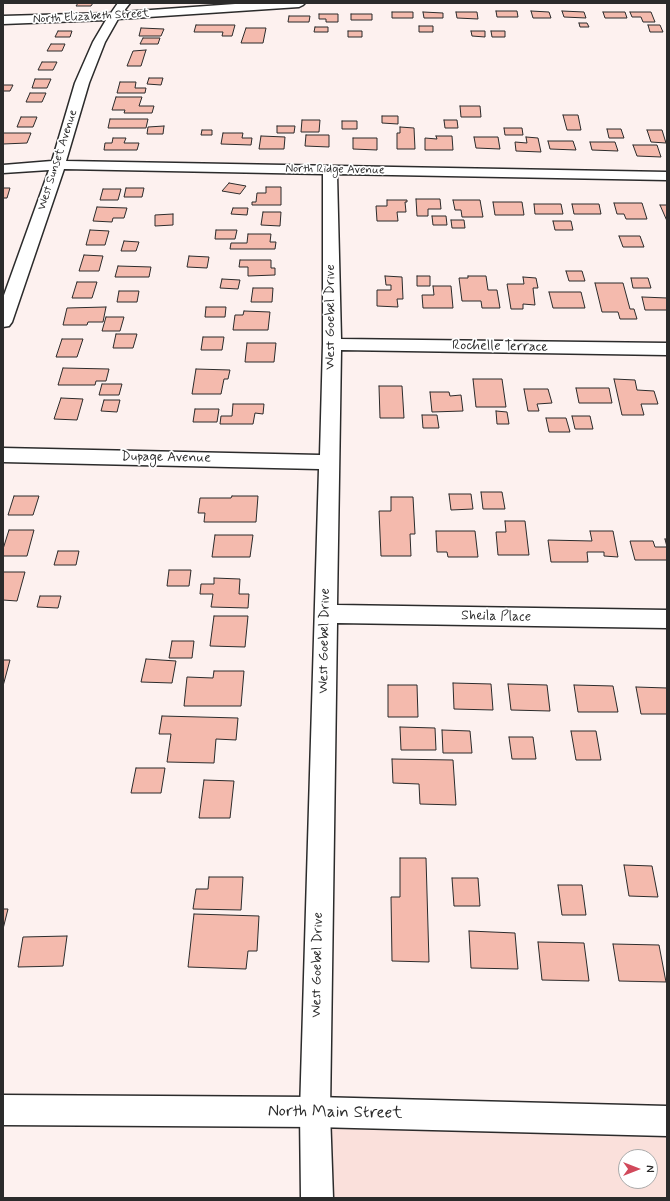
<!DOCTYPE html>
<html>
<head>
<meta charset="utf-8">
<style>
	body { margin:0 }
	#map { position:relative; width:670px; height:1201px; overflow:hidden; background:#fdf1ef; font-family:Mynerve,sans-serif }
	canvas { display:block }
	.frame { position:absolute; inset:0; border:4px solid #2b2b2b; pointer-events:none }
	.north { position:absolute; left:618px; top:1149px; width:40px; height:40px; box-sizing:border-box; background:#fff; border:1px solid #aaa; border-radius:50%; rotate:90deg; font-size:11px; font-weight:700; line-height:16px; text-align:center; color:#2b2b2b }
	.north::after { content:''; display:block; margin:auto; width:14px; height:18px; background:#d1495b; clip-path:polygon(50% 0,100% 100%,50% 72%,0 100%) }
</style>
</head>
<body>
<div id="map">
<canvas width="670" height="1201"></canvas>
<div class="frame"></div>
<div class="north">N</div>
</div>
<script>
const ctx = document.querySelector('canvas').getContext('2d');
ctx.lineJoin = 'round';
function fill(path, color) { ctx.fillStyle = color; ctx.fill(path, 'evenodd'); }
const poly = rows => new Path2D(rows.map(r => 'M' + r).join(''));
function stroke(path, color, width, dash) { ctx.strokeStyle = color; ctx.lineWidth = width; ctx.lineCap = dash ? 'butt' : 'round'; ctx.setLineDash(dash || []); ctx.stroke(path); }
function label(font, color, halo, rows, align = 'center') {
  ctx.font = font + ' Mynerve,sans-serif'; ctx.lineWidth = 3.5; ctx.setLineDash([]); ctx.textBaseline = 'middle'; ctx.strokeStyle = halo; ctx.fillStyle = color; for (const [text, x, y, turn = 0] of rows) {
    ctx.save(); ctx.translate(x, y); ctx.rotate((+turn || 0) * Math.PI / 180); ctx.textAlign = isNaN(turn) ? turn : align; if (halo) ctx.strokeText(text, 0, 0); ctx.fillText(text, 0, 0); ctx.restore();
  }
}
const built = poly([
	[324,1121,667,1134,667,1198,326,1198],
	[626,1157,650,1157,650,1181,626,1181]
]);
const building = poly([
	[78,3,93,3,91,6,76,6,78,3],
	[496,11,517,11,518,17,497,17,496,11],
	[531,11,549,12,551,18,533,18,531,11],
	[562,11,584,12,586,18,564,17,562,11],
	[392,12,413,12,413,18,392,18,392,12],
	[423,12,443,13,443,18,424,18,423,12],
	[456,12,477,12,478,19,457,18,456,12],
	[603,12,625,12,627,18,605,18,603,12],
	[630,12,651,12,655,22,643,22,641,17,632,17,630,12],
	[319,14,338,14,338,22,326,22,326,19,319,19,319,14],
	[351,14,372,14,372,20,351,20,351,14],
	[289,16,310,16,309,22,288,22,289,16],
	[579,23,587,23,589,27,580,27,579,23],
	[196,25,235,25,232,36,222,36,223,32,194,32,196,25],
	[648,25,660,25,663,32,650,32,648,25],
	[419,26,433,26,433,32,419,32,419,26],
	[315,27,328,27,328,32,314,32,315,27],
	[141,28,164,29,161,36,139,36,141,28],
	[246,28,266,28,263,43,241,43,246,28],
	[58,31,72,31,70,37,55,37,58,31],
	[348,31,362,31,362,37,348,37,348,31],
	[471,31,485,31,485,37,472,36,471,31],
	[491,31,505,31,505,37,492,37,491,31],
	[143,38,160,38,158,44,140,44,143,38],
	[51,44,65,44,62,51,47,51,51,44],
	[146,50,141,66,127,66,133,51,146,50],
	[42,62,57,62,53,70,38,70,42,62],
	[149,78,163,78,161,85,147,84,149,78],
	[35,79,51,79,47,88,32,88,35,79],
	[120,82,136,82,135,88,146,88,145,93,117,93,120,82],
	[3,85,13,85,10,91,3,91,3,85],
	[30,93,46,93,42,102,26,102,30,93],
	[116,97,142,97,139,106,154,106,152,113,124,113,125,110,112,110,116,97],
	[460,106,480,106,481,117,461,117,460,106],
	[563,115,578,115,581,130,567,130,563,115],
	[382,116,398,116,398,124,382,123,382,116],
	[21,117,37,117,33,127,17,127,21,117],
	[110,119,148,119,146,128,108,128,110,119],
	[302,120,320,120,319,132,301,132,302,120],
	[444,120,457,120,458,128,445,128,444,120],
	[342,121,357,121,357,129,342,129,342,121],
	[164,126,163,134,147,134,148,127,164,126],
	[277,126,295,126,294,133,277,133,277,126],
	[400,127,414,128,415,149,397,149,397,133,400,133,400,127],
	[504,128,522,128,523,135,505,135,504,128],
	[607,129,621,129,624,138,609,138,607,129],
	[202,130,212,130,212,135,201,135,202,130],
	[647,130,662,130,666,143,651,142,647,130],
	[3,133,31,133,27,143,3,144,3,133],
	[223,133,243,133,242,138,252,138,251,145,221,144,223,133],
	[306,135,329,135,329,147,305,146,306,135],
	[261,136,285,137,284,149,259,149,261,136],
	[436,136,452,136,453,150,425,150,425,138,437,139,436,136],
	[474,137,498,137,500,149,476,148,474,137],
	[526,137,538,138,541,152,516,151,515,142,527,143,526,137],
	[113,138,126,138,124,143,139,143,137,150,104,150,105,143,112,143,113,138],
	[353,138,377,138,377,150,353,149,353,138],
	[548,141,573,141,576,150,550,149,548,141],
	[590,142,615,142,618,151,592,150,590,142],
	[633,145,657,145,661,157,637,156,633,145],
	[229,183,246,186,240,194,222,191,229,183],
	[266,187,281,187,281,205,252,205,252,202,256,202,257,193,266,193,266,187],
	[3,188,10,188,7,198,3,198,3,188],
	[126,188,144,188,142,197,124,197,126,188],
	[103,189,121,189,118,200,100,200,103,189],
	[416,199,440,199,441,209,428,209,428,216,417,216,416,199],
	[387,200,407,200,407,202,405,202,406,212,397,212,398,221,377,221,376,206,387,206,387,200],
	[453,200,480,200,483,217,462,217,461,210,455,210,453,200],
	[493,202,522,202,524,215,495,215,493,202],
	[614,203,642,203,647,219,626,219,624,214,617,214,614,203],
	[534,204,561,204,563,214,535,214,534,204],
	[572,204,599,204,601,214,574,214,572,204],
	[660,205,667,205,667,221,660,205],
	[97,207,127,208,124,218,113,218,112,222,93,221,97,207],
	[233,208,248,208,247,215,231,214,233,208],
	[263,212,281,212,280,226,261,225,263,212],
	[173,214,173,225,155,226,155,215,173,214],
	[432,216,446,216,447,225,433,225,432,216],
	[451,220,464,220,465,228,452,228,451,220],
	[553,221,571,221,573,230,555,230,553,221],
	[90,230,109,231,105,245,86,245,90,230],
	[216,230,237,230,235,239,215,239,216,230],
	[248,234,271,234,270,242,276,242,275,249,230,249,231,243,247,243,248,234],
	[619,236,640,236,644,247,623,247,619,236],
	[124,241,139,242,136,251,121,251,124,241],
	[84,255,103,256,99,271,79,271,84,255],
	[189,256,209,257,207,268,187,267,189,256],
	[240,260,271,260,271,268,275,268,275,275,248,276,248,267,239,267,240,260],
	[118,266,151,267,149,277,115,277,118,266],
	[566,271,582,271,585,281,569,281,566,271],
	[385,276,402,277,403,299,397,299,398,307,377,306,377,290,391,290,391,285,386,285,385,276],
	[417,276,430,276,430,286,417,286,417,276],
	[468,276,486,276,488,290,497,290,500,308,482,308,481,301,462,301,459,278,468,278,468,276],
	[523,277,536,278,538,288,533,288,535,305,523,304,523,309,511,309,507,284,524,284,523,277],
	[631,278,648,278,651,288,633,288,631,278],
	[222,279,240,280,238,289,220,288,222,279],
	[77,282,97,282,92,298,72,298,77,282],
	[595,283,623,283,630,309,634,309,637,319,620,319,618,312,602,312,595,283],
	[433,286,451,286,453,308,423,308,422,295,434,295,433,286],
	[253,288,273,288,272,302,251,302,253,288],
	[119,291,139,291,137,302,117,302,119,291],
	[549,292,581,292,585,308,553,308,549,292],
	[642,297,667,298,667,310,645,310,642,297],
	[106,307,103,322,88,322,87,325,63,325,67,308,106,307],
	[206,307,226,307,225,317,205,317,206,307],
	[244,311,270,312,268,330,233,330,235,315,243,315,244,311],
	[106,317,124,317,120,331,102,331,106,317],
	[116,334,137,334,133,348,113,348,116,334],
	[203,337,224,337,222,350,201,350,203,337],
	[62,339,83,339,77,357,56,357,62,339],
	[247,343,276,343,274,362,245,362,247,343],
	[63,368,109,369,106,381,96,381,95,385,58,385,63,368],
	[196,369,230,370,228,379,224,379,221,394,192,394,196,369],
	[473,379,502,379,506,407,476,407,473,379],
	[614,379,635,380,637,390,654,391,658,404,641,404,644,415,622,415,614,379],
	[102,384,122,384,119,395,99,395,102,384],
	[379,386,402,386,404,418,380,418,379,386],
	[576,388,609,388,612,403,579,403,576,388],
	[524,389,548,389,552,403,537,404,539,411,528,411,524,389],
	[430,392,449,392,450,396,461,395,463,411,432,412,430,392],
	[61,398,83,399,77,420,54,419,61,398],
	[104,400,120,400,117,412,101,411,104,400],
	[233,404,264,404,263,414,255,413,253,424,220,424,221,416,232,416,233,404],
	[195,409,219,409,217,422,193,422,195,409],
	[496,411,507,412,509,424,497,424,496,411],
	[422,415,437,415,439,428,423,428,422,415],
	[572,416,590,416,593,429,575,429,572,416],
	[546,418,566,418,570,432,549,432,546,418],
	[481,492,502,492,505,509,483,509,481,492],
	[449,494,471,494,473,509,451,510,449,494],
	[14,496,39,496,33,515,8,515,14,496],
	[232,496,258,496,256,522,204,522,205,513,198,513,200,498,231,498,232,496],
	[391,497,413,497,415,534,410,534,411,556,381,556,379,511,391,511,391,497],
	[505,521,525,521,529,555,498,555,496,532,506,532,505,521],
	[9,530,34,530,27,556,3,556,3,549,9,530],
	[436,531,475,531,478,557,448,557,447,552,437,552,436,531],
	[590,531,613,531,618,557,604,556,604,552,587,552,588,562,551,562,548,540,592,541,590,531],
	[215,535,253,535,250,557,212,557,215,535],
	[665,539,667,539,667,560,635,560,630,541,653,541,655,547,667,547,665,539],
	[58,551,79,551,76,565,54,565,58,551],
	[169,570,191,570,189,586,167,586,169,570],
	[3,572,25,572,17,601,3,600,3,572],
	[214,578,240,579,239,594,249,594,248,608,211,607,213,594,200,594,201,584,214,584,214,578],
	[40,596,61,596,58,608,37,607,40,596],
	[214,616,248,616,245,647,210,646,214,616],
	[172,641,194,641,192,658,169,658,172,641],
	[146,659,176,661,172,683,141,682,146,659],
	[3,660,10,660,3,686,3,660],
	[214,671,244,671,241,706,184,706,187,677,213,678,214,671],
	[453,683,491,684,493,710,454,709,453,683],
	[508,684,547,685,550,711,511,710,508,684],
	[388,685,417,685,418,717,388,717,388,685],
	[574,685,613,686,618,712,578,712,574,685],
	[636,687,667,688,667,714,641,714,636,687],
	[162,716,238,718,236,740,216,739,214,763,167,762,171,734,159,734,162,716],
	[400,727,435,728,436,750,401,750,400,727],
	[442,730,470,731,472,753,443,753,442,730],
	[571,731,596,731,601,760,576,760,571,731],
	[509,737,533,737,536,759,512,759,509,737],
	[392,759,453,760,456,805,420,804,419,784,393,783,392,759],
	[136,768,165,768,161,793,131,793,136,768],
	[204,780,234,781,230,818,199,818,204,780],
	[400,858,426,858,429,962,392,961,391,897,400,897,400,858],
	[624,865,652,866,658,897,629,896,624,865],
	[209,877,243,877,241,910,193,909,196,889,208,889,209,877],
	[452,878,478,878,480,906,454,906,452,878],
	[558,885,582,885,586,915,562,915,558,885],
	[3,909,8,909,3,929,3,909],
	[194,914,259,916,257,951,248,951,246,969,188,967,194,914],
	[469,931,515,933,518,969,471,968,469,931],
	[67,936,63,966,18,967,23,937,67,936],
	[538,942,584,943,589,981,542,980,538,942],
	[613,944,659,945,666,982,619,981,613,944]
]);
const minor = poly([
	[118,3,130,3,123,12,249,3,305,3,303,5,299,7,118,19,105,42,89,83,66,161,667,172,667,180,337,174,341,339,667,343,667,355,341,350,337,605,667,610,667,628,337,623,330,1112,333,1198,301,1198,300,1112,319,469,3,462,3,448,320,455,323,344,323,174,64,169,12,322,9,326,3,327,3,298,49,170,3,173,3,165,52,161,75,83,93,42,106,20,3,24,3,16,111,13,118,3]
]);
const tertiary = poly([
	[3,1095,315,1097,667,1106,667,1136,315,1127,3,1125,3,1095]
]);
const farStreetnames = [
	["North Elizabeth Street",91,17,-3],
	["West Sunset Avenue",58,160,-72],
	["North Ridge Avenue",335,170,1]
];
const streetNames = [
	["West Goebel Drive",331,317,-90],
	["Rochelle Terrace",500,347,1],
	["Dupage Avenue",166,458,1],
	["Sheila Place",496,617,1],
	["West Goebel Drive",325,641,-89],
	["West Goebel Drive",318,965,-89]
];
const nearStreetnames = [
	["North Main Street",335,1113,1]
];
fill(built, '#fae0db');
fill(building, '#f4baad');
stroke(building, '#2b2b2b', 1);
stroke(minor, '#2b2b2b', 3);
stroke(tertiary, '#2b2b2b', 3);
fill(minor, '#fff');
fill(tertiary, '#fff');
label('12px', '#2b2b2b', '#fff', farStreetnames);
label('14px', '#2b2b2b', '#fff', streetNames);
label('17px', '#2b2b2b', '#fff', nearStreetnames);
</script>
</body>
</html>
